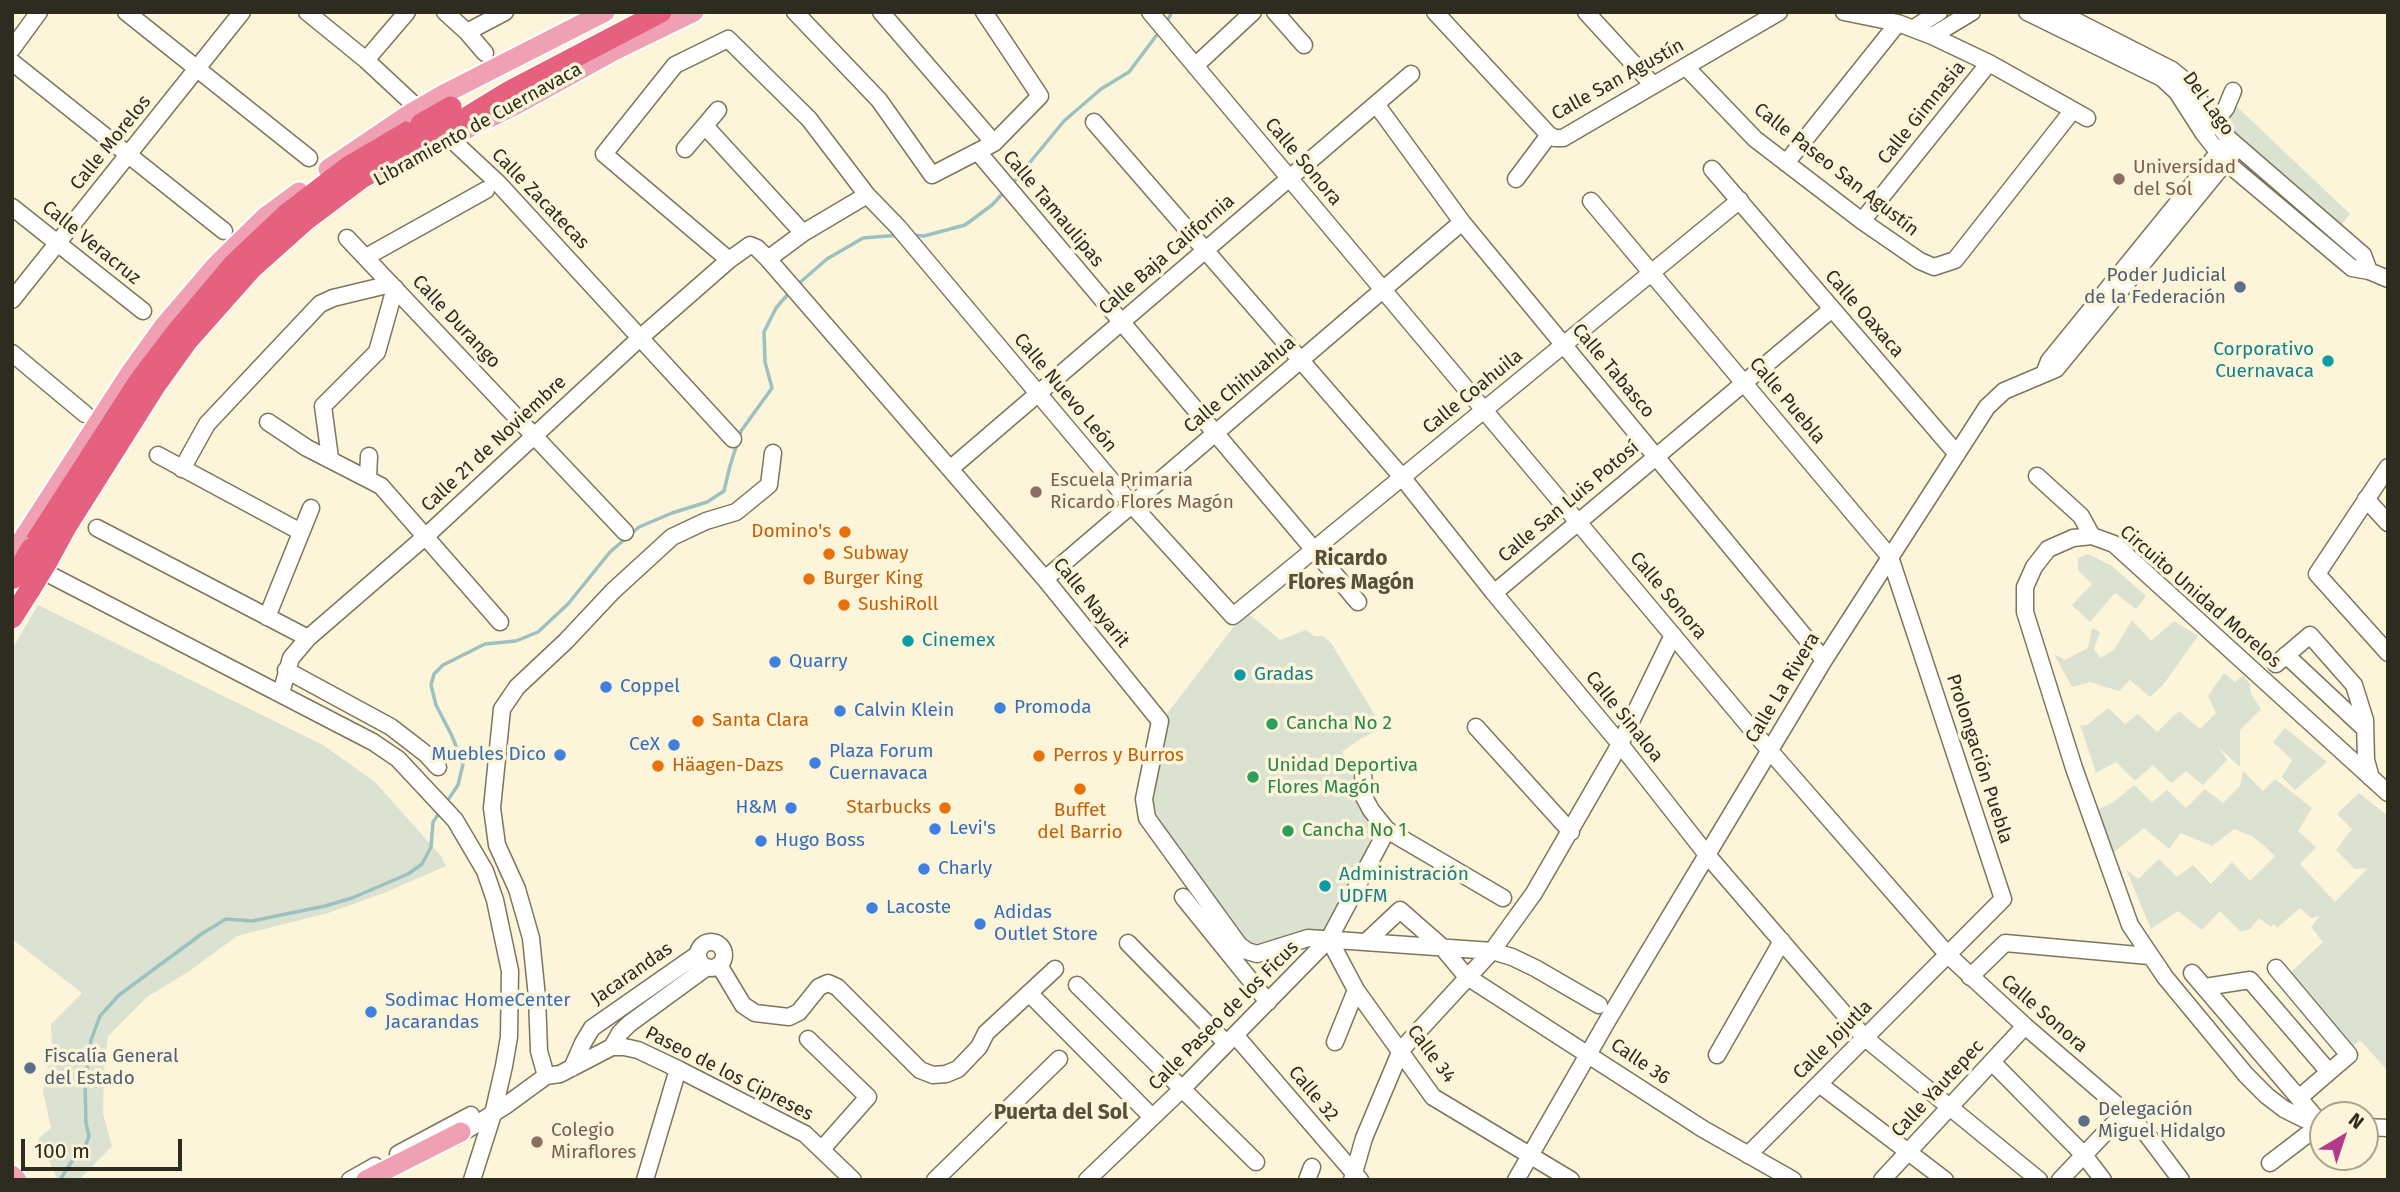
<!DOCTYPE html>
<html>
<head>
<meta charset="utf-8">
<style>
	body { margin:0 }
	#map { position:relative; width:2400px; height:1192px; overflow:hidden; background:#fcf5d9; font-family:"Fira Sans",sans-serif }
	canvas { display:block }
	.frame { position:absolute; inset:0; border:14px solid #2e2b21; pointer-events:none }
	.north { position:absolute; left:2309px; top:1101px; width:70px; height:70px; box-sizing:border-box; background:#fcf5d9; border:2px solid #aaa48f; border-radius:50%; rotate:39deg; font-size:19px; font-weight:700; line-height:28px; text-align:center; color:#2e2b21 }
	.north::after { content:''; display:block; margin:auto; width:24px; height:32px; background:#b5398a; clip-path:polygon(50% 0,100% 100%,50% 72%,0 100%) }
	.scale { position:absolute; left:21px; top:1139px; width:161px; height:32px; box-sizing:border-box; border:4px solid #2e2b21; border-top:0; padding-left:9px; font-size:21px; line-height:24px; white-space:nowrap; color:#2e2b21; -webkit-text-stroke:5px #fcf5d9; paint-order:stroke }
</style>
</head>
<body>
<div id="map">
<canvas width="2400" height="1192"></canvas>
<div class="frame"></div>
<div class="north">N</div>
<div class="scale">100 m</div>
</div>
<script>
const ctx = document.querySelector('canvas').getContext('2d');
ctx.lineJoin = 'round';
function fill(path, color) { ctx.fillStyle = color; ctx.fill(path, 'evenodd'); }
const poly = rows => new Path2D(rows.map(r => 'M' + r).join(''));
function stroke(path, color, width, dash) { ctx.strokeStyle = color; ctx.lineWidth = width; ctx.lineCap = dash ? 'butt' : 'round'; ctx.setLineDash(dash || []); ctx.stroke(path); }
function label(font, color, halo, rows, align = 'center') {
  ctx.font = font + ' "Fira Sans",sans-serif'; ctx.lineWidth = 7; ctx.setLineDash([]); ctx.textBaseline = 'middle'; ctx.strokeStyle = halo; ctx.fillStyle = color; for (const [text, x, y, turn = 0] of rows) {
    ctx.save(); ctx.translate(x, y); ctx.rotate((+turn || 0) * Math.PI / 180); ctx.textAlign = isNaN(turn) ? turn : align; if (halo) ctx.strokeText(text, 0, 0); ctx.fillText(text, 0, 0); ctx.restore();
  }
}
const green = poly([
	[2234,104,2350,214,2342,224,2329,226,2223,127],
	[2088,554,2112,566,2146,596,2136,609,2115,593,2090,622,2072,605,2092,584,2078,570,2078,558],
	[38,605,323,745,375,782,441,856,446,866,384,893,328,913,237,936,188,972,147,997,108,1036,104,1072,103,1114,112,1146,79,1180,58,1180,38,1139,51,1128,43,1091,52,1046,51,1024,82,993,12,939,12,649],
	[1249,614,1280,640,1306,630,1314,636,1323,636,1331,643,1375,715,1377,731,1360,739,1342,752,1378,826,1331,932,1248,948,1149,815,1163,719,1235,625],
	[2132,620,2151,641,2174,621,2198,636,2163,685,2150,697,2130,680,2119,691,2090,682,2072,687,2054,654,2065,660,2088,648,2092,628,2100,632,2094,649,2100,658,2114,650],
	[2224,673,2235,682,2243,676,2250,684,2251,694,2261,709,2240,730,2240,767,2219,748,2227,760,2203,785,2186,771,2171,783,2153,765,2135,781,2116,762,2096,773,2080,725,2087,725,2108,708,2125,724,2138,714,2157,732,2179,711,2200,729,2216,713,2208,696],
	[2285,728,2327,762,2295,790,2282,777,2292,760,2273,742],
	[2243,771,2263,791,2275,779,2312,808,2298,831,2316,847,2300,864,2335,902,2368,868,2355,869,2336,850,2352,829,2337,814,2359,793,2388,816,2387,1070,2360,1040,2351,1048,2289,974,2323,942,2311,927,2320,916,2311,918,2300,908,2277,928,2274,924,2271,927,2259,918,2250,929,2241,932,2220,911,2202,930,2178,911,2151,929,2126,869,2138,879,2159,859,2177,877,2193,865,2211,884,2232,862,2250,881,2275,856,2261,843,2252,836,2234,829,2212,846,2181,833,2169,849,2144,828,2113,853,2097,810,2114,802,2134,785,2152,802,2167,790,2186,808,2205,789,2223,803,2240,786]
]);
const stream = poly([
	[1166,23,1172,12],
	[1013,183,1064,121,1101,89,1129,72,1159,32],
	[911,235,924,236,965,225,992,205,1005,191],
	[797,285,827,259,863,238,900,235],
	[446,803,458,785,463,764,452,736,436,705,431,685,434,674,443,665,485,644,516,641,538,632,568,604,610,552,639,527,672,513,707,502,724,491,730,466,741,431,772,388,765,362,764,332,776,308,789,293],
	[61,1178,74,1158,85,1147,89,1136,86,1123,85,1083,91,1040,100,1016,119,995,203,933,226,919,252,921,325,906,352,898,408,874,422,864,431,847,433,822,440,812]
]);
const minor = poly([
	[126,12,309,158],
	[307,12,366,60,498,183,733,439],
	[445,12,467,32,485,53],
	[795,12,879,100,932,175,994,143,1040,96,984,12],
	[881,12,994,143],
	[1150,12,1770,751,1948,955,2025,1026,2125,1112,2148,1136,2181,1180],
	[1275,12,1304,45],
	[1435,12,1549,135,1555,138,1563,138,1779,12],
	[1586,12,1653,85],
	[1844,12,1898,23,1932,36,1989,63,2087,118],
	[2027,12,2162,78,2177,92,2204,134,2226,162,2352,268,2369,271,2388,279],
	[2058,12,2172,70,2183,79,2229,139,2363,255,2369,271],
	[1914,28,1939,12],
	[467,32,505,12],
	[1932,36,1972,12],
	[12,49,39,12],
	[366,60,407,12],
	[12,62,224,231],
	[1195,66,1253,12],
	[1686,67,1755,139,1862,221,1920,261,1934,267,1955,260,2073,110],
	[1376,104,1462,222,1824,660],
	[1094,122,1402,477,1494,593,1620,744,1708,856,1865,1038,2039,1180],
	[705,126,803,233],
	[2208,130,2226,108,2233,91],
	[685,149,718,110],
	[978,152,1358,602],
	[1786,163,1898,23],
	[1712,169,1957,454],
	[1516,179,1549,135],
	[1591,201,1890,557,2003,899,1748,1155],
	[12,207,143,311],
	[1862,221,1989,63],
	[347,238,625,532],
	[366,257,486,190],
	[768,259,803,233,867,195],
	[729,260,604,154,675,65,728,39,809,119,867,195,898,227,1132,505,1233,616,1740,200],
	[12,300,242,12],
	[12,353,85,414],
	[2044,374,2049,361,2223,147],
	[268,422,307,448,381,486,500,622],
	[158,455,301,532],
	[330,458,323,406,377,352,395,288],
	[2388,467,2317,574,2388,653],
	[182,469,207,424,320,304,333,298,391,284],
	[950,469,1411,74],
	[2037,476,2081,516,2092,536],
	[368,478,369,456],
	[2366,499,2388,523],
	[97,528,308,638],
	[33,566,373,742,398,759,455,820,485,871,495,900,510,971,509,1037,504,1066,493,1114,472,1180],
	[1045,579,1462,222],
	[1494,593,1832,309],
	[267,617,311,508],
	[2286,655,2365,729],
	[2276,664,2310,635,2354,685,2365,720,2366,760,2371,778],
	[286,670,391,727,426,754,438,767],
	[281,693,291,658,308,638,426,536,641,337,729,260,750,245,757,248,768,259,950,469,1045,579,1160,721,1144,799,1147,818,1239,945,1247,951,1257,954,1308,938,1492,951,1512,957,1535,968,1599,1005],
	[1476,727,1571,832],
	[1363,768,1364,797,1371,810,1387,830,1503,898],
	[1183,897,1268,1002],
	[1329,939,1356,990,1433,1097,1571,1180],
	[1367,941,1400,910,1441,946,1466,976,1703,1129,1793,1180],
	'698 955a13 13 0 1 1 26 0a13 13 0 1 1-26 0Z',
	[1128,943,1226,1043],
	[719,965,743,1005,755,1013,789,1017,799,1012,819,987,828,983,837,987,920,1070,933,1075,946,1074,958,1069,979,1047,986,1033,1055,969],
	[2276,968,2349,1055,2329,1072],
	[2192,973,2321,1124,2270,1163],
	[1970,977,2005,943,2149,956],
	[1077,985,1256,1162],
	[2205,987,2250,980,2329,1072,2299,1098],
	[1029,993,1152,1117],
	[1235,1035,1360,1180],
	[808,1039,868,1097,822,1149],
	[1335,1042,1356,990],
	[612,1047,620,1033,629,1024,707,967],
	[1717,1055,1782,941],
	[1992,1062,2084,1155,2103,1180],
	[572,1068,583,1043,592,1028,698,954],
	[546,1076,539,1051,537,997,531,938,517,889,497,845,492,808,502,709,517,687,566,641,613,591,672,537,706,521,736,512,769,485,773,453],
	[1819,1084,1945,1180],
	[2323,1124,2304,1119,2284,1109,2267,1096,2246,1075,2165,977,2130,925,2074,768,2025,612,2025,587,2034,567,2048,549,2073,538,2092,536,2114,544,2388,793],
	[2365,1127,2388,1128],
	[454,1138,505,1106,546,1076,560,1074,612,1047,624,1047,638,1050,678,1069,805,1134,853,1180],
	[398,1154,471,1115],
	[350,1180,375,1166],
	[645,1180,678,1069],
	[935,1180,1059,1059],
	[1087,1180,1182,1089,1329,939,1387,830],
	[1307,1180,1312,1167],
	[1352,1180,1364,1138,1401,1050,1492,951,1534,893,1620,744,1673,635],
	[1516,1180,1609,1018,1824,660,1987,407,2004,391,2056,369,2238,147],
	[1882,1180,2025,1026],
	[2060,1180,2125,1112]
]);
const major = poly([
	[444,94,605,12],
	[461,132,516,105,614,51,694,12],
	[328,169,411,113],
	[20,543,130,373,163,327,217,264,265,217,299,192],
	[12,1175,17,1180],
	[366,1180,461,1132]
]);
const highway = poly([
	[456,124,510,91,661,12],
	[31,549,140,380,175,334,233,265,288,213,348,167,421,124],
	[48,560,66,527,155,386,188,340,251,269,307,219,360,179,432,137],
	[12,618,31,588]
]);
const majorBridge = poly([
	[411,113,444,94],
	[12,555,20,543]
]);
const highwayBridge = poly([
	[421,124,451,107],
	[432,137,456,124],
	[14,578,31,549],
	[31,588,48,560]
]);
const markers = [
	[2119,179,7,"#8d6e63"],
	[2240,287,7,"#5c6f8a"],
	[2328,361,7,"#0f9aa8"],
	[1036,492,7,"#8d6e63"],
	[845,532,7,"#e8710a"],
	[829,554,7,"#e8710a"],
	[809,579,7,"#e8710a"],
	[844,605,7,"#e8710a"],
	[908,641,7,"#0f9aa8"],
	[775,662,7,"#3f7fe0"],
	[1240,675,7,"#0f9aa8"],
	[606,687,7,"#3f7fe0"],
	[1000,708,7,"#3f7fe0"],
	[840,711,7,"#3f7fe0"],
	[698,721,7,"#e8710a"],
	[1272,724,7,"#2e9e5b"],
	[674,745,7,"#3f7fe0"],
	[560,755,7,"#3f7fe0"],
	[1039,756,7,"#e8710a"],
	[815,763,7,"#3f7fe0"],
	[658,766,7,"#e8710a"],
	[1253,777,7,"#2e9e5b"],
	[1080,789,7,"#e8710a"],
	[791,808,7,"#3f7fe0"],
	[945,808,7,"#e8710a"],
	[935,829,7,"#3f7fe0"],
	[1288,831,7,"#2e9e5b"],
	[761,841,7,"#3f7fe0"],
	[924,869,7,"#3f7fe0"],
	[1325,886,7,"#0f9aa8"],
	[872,908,7,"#3f7fe0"],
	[980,924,7,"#3f7fe0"],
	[371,1012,7,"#3f7fe0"],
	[30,1068,7,"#5c6f8a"],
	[2084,1121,7,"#5c6f8a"],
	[537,1142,7,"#8d6e63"]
];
const streetNames = [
	["Calle San Agustín",1618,80,-29],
	["Del Lago",2208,104,54],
	["Calle Gimnasia",1922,113,-51],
	["Libramiento de Cuernavaca",478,125,-29],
	["Calle Morelos",111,143,-51],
	["Calle Sonora",1303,162,50],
	["Calle Paseo San Agustín",1836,170,38],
	["Calle Zacatecas",540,199,46],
	["Calle Tamaulipas",1053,209,50],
	["Calle Veracruz",91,243,39],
	["Calle Baja California",1167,255,-41],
	["Calle Oaxaca",1864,314,49],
	["Calle Durango",456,322,47],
	["Calle Tabasco",1613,371,50],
	["Calle Chihuahua",1240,385,-40],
	["Calle Coahuila",1473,392,-39],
	["Calle Nuevo León",1065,393,50],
	["Calle Puebla",1787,401,50],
	["Calle 21 de Noviembre",494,444,-43],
	["Calle San Luis Potosí",1569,502,-40],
	["Calle Sonora",1668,596,50],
	["Circuito Unidad Morelos",2200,597,41],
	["Calle Nayarit",1091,603,51],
	["Calle La Rivera",1783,688,-59],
	["Calle Sinaloa",1624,717,51],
	["Prolongación Puebla",1979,759,72],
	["Jacarandas",632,974,-35],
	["Calle Sonora",2044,1014,41],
	["Calle Paseo de los Ficus",1224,1016,-45],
	["Calle Jojutla",1833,1040,-45],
	["Calle 34",1431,1054,53],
	["Calle 36",1640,1062,34],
	["Paseo de los Cipreses",729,1074,27],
	["Calle Yautepec",1938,1089,-47],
	["Calle 32",1313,1094,50]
];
const educationNames = [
	["Universidad",2133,168],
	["del Sol",2133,190],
	["Escuela Primaria",1050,481],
	["Ricardo Flores Magón",1050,503],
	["Colegio",551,1131],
	["Miraflores",551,1153]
];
const serviceNames = [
	["Poder Judicial",2226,276,"right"],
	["de la Federación",2226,298,"right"],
	["Fiscalía General",44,1057],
	["del Estado",44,1079],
	["Delegación",2098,1110],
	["Miguel Hidalgo",2098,1132]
];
const cultureNames = [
	["Corporativo",2314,350,"right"],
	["Cuernavaca",2314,372,"right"],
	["Cinemex",922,641],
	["Gradas",1254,675],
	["Administración",1339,875],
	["UDFM",1339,897]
];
const foodNames = [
	["Domino's",831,532,"right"],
	["Subway",843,554],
	["Burger King",823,579],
	["SushiRoll",858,605],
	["Santa Clara",712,721],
	["Perros y Burros",1053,756],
	["Häagen-Dazs",672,766],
	["Starbucks",931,808,"right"],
	["Buffet",1080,811,"center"],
	["del Barrio",1080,833,"center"]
];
const shopNames = [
	["Quarry",789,662],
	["Coppel",620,687],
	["Promoda",1014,708],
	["Calvin Klein",854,711],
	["CeX",660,745,"right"],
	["Plaza Forum",829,752],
	["Cuernavaca",829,774],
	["Muebles Dico",546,755,"right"],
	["H&M",777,808,"right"],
	["Levi's",949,829],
	["Hugo Boss",775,841],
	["Charly",938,869],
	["Lacoste",886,908],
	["Adidas",994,913],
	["Outlet Store",994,935],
	["Sodimac HomeCenter",385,1001],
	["Jacarandas",385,1023]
];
const leisureNames = [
	["Cancha No 2",1286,724],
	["Unidad Deportiva",1267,766],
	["Flores Magón",1267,788],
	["Cancha No 1",1302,831]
];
const neighbourhoodNames = [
	["Ricardo",1351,559],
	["Flores Magón",1351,583],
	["Puerta del Sol",1061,1113]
];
fill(green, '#dce2d1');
stroke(stream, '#9bc1c1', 3.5);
stroke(minor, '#7d755d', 19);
stroke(major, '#fff', 23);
stroke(highway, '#fff', 24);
stroke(minor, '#fff', 16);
stroke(major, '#f0a0b3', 19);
stroke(highway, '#e66080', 21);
stroke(majorBridge, '#fff', 23, []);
stroke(highwayBridge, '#fff', 24, []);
stroke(majorBridge, '#f0a0b3', 19);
stroke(highwayBridge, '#e66080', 21);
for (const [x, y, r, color] of markers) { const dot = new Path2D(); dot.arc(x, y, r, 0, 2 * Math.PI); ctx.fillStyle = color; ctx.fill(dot); stroke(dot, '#fcf5d9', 2.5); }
label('19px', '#2e2b21', '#fcf5d9', streetNames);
label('19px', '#785e54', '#fcf5d9', educationNames, 'left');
label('19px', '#4e5e75', '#fcf5d9', serviceNames, 'left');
label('19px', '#0d838f', '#fcf5d9', cultureNames, 'left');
label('19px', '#c56008', '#fcf5d9', foodNames, 'left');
label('19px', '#366cbe', '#fcf5d9', shopNames, 'left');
label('19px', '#27864d', '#fcf5d9', leisureNames, 'left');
label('bold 21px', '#575039', '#fcf5d9', neighbourhoodNames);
</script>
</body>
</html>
